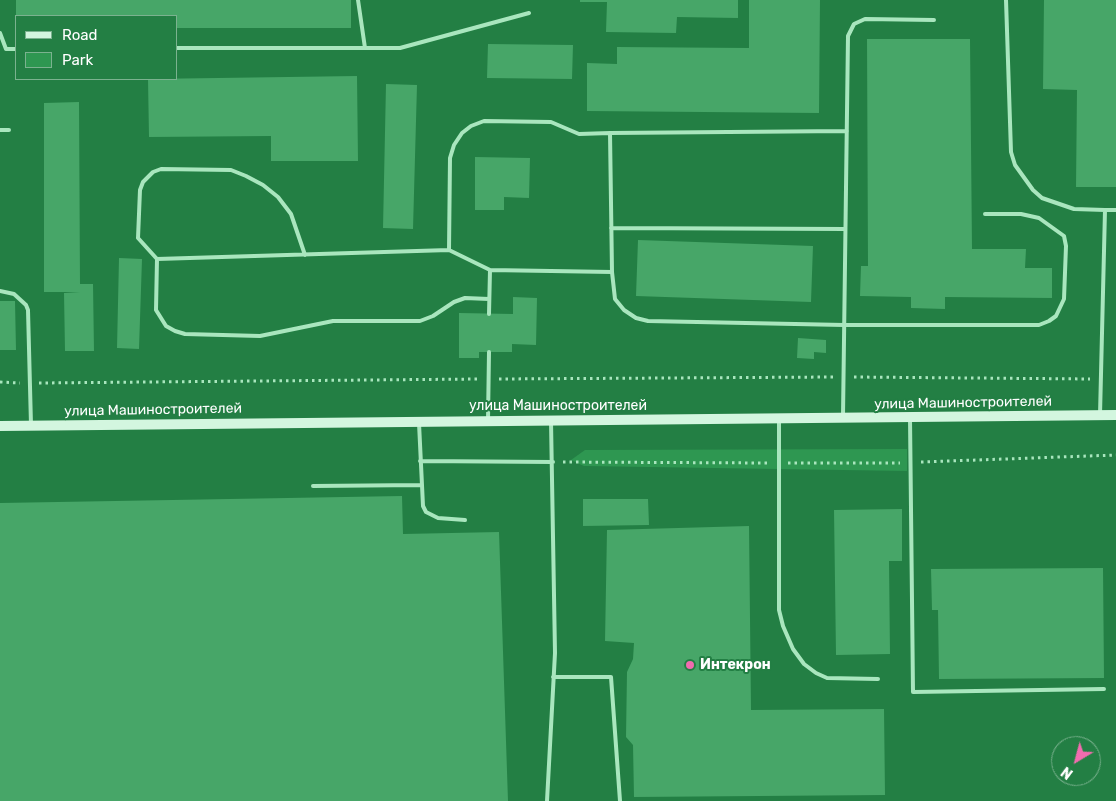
<!DOCTYPE html>
<html>
<head>
<meta charset="utf-8">
<style>
	body { margin:0 }
	#map { position:relative; width:1116px; height:801px; overflow:hidden; background:#237f44; font-family:Rubik,sans-serif }
	canvas { display:block }
	.legend { position:absolute; left:15px; top:15px; width:162px; height:65px; box-sizing:border-box; background:#237f44; border:1px solid #7bb28f; margin:0; padding:6px 9px; list-style:none; font-size:15px; color:#fff }
	.legend li { display:flex; align-items:center; gap:10px; height:25px }
	.legend b { width:25px; border:1px solid #7bb28f }
	.north { position:absolute; left:1051px; top:736px; width:50px; height:50px; box-sizing:border-box; background:#237f44; border:1px solid #7bb28f; border-radius:50%; rotate:217deg; font-size:14px; font-weight:700; line-height:20px; text-align:center; color:#fff }
	.north::after { content:''; display:block; margin:auto; width:18px; height:22px; background:#f16caf; clip-path:polygon(50% 0,100% 100%,50% 72%,0 100%) }
</style>
</head>
<body>
<div id="map">
<canvas width="1116" height="801"></canvas>
<ul class="legend">
<li><b style="height:6px;background:#d3f6df"></b>Road</li>
<li><b style="height:14px;background:#2e9751"></b>Park</li>
</ul>
<div class="north">N</div>
</div>
<script>
const ctx = document.querySelector('canvas').getContext('2d');
ctx.lineJoin = 'round';
function fill(path, color) { ctx.fillStyle = color; ctx.fill(path, 'evenodd'); }
const poly = rows => new Path2D(rows.map(r => 'M' + r).join(''));
function stroke(path, color, width, dash) { ctx.strokeStyle = color; ctx.lineWidth = width; ctx.lineCap = dash ? 'butt' : 'round'; ctx.setLineDash(dash || []); ctx.stroke(path); }
function label(font, color, halo, rows, align = 'center') {
  ctx.font = font + ' Rubik,sans-serif'; ctx.lineWidth = 4; ctx.setLineDash([]); ctx.textBaseline = 'middle'; ctx.strokeStyle = halo; ctx.fillStyle = color; for (const [text, x, y, turn = 0] of rows) {
    ctx.save(); ctx.translate(x, y); ctx.rotate((+turn || 0) * Math.PI / 180); ctx.textAlign = isNaN(turn) ? turn : align; if (halo) ctx.strokeText(text, 0, 0); ctx.fillText(text, 0, 0); ctx.restore();
  }
}
const green = poly([
	[907,449,907,471,584,466,571,460,585,450]
]);
const building = poly([
	[16,0,351,0,351,28,176,28,176,16,16,16],
	[580,0,738,0,738,18,677,17,676,33,606,32,607,2,580,2],
	[749,0,820,0,819,113,587,111,587,63,617,64,617,47,749,48],
	[1044,0,1116,0,1116,187,1076,187,1077,90,1043,89],
	[867,39,970,39,972,249,1026,249,1025,268,1052,268,1052,298,945,297,945,309,911,308,911,297,860,296,861,266,868,266],
	[488,44,573,45,572,79,487,78],
	[357,76,358,161,271,161,271,136,149,137,148,79],
	[386,84,417,85,413,229,383,228],
	[79,102,80,284,93,284,94,351,65,351,64,293,80,292,44,292,44,103],
	[475,157,530,158,529,198,504,197,504,210,475,210],
	[638,240,813,246,811,302,636,296],
	[119,258,142,259,139,349,117,348],
	[513,297,537,298,536,345,512,344,512,352,479,352,479,358,459,358,459,313,513,314],
	[0,301,15,301,16,350,0,350],
	[798,338,826,340,826,353,814,352,814,359,797,358],
	[402,496,403,534,499,532,508,801,0,801,0,503],
	[583,499,648,499,649,525,583,526],
	[902,509,902,561,889,561,890,654,836,655,834,510],
	[749,526,751,710,884,709,885,795,634,797,633,745,626,737,627,672,633,659,634,643,605,641,607,530],
	[1103,568,1104,678,939,679,938,610,932,610,931,569]
]);
const path = poly([
	[854,377,1090,379],
	[499,379,833,377],
	[0,382,20,383],
	[39,383,478,379],
	[563,462,770,463],
	[921,462,1116,455],
	[788,463,900,463]
]);
const service = poly([
	[358,0,365,48],
	[1006,0,1011,152,1015,165,1033,190,1042,198,1074,209,1105,210],
	[0,33,6,49,16,49],
	[176,48,400,48,529,13],
	[0,130,9,130],
	[611,228,845,229],
	[305,255,291,214,278,197,263,185,246,176,231,170,161,169,153,172,143,182,140,190,138,238,157,259,156,310,166,326,175,331,185,334,260,336,333,321,420,321,433,316,454,302,465,298,489,299],
	[157,259,449,250],
	[490,270,449,250,450,158,454,145,462,133,471,126,484,121,551,122,579,134,610,133],
	[612,272,615,299,624,310,636,318,648,321,844,325,1039,325,1049,321,1056,316,1064,299,1066,246,1064,236,1039,218,1021,214,985,214],
	[0,291,14,294,26,305,28,310,31,425],
	[489,314,490,270,612,272,610,133,847,131],
	[1100,415,1105,210,1116,210],
	[843,416,848,36,854,24,865,19,934,20],
	[910,418,913,692,1104,689],
	[779,419,779,610,783,626,793,649,804,664,816,673,827,678,878,679],
	[488,420,489,352],
	[419,423,423,506,426,512,438,518,465,520],
	[420,461,553,462],
	[313,486,421,485],
	[553,677,611,677,620,801],
	[547,801,555,653,551,421]
]);
const secondary = poly([
	[0,426,1116,415]
]);
const markers = [
	[690,665,5,"#f16caf"]
];
const streetNames = [
	["улица Машиностроителей",963,403,-1],
	["улица Машиностроителей",558,406],
	["улица Машиностроителей",153,410,-1]
];
const poiNames = [
	["Интекрон",700,665]
];
fill(green, '#2e9751');
fill(building, '#47a668');
stroke(path, '#a9e6be', 3, [2.5, 4]);
stroke(service, '#a9e6be', 4);
stroke(secondary, '#d3f6df', 10);
for (const [x, y, r, color] of markers) { const dot = new Path2D(); dot.arc(x, y, r, 0, 2 * Math.PI); ctx.fillStyle = color; ctx.fill(dot); stroke(dot, '#237f44', 2); }
label('14px', '#fff', '#237f44', streetNames);
label('bold 14px', '#fff', '#237f44', poiNames, 'left');
</script>
</body>
</html>
